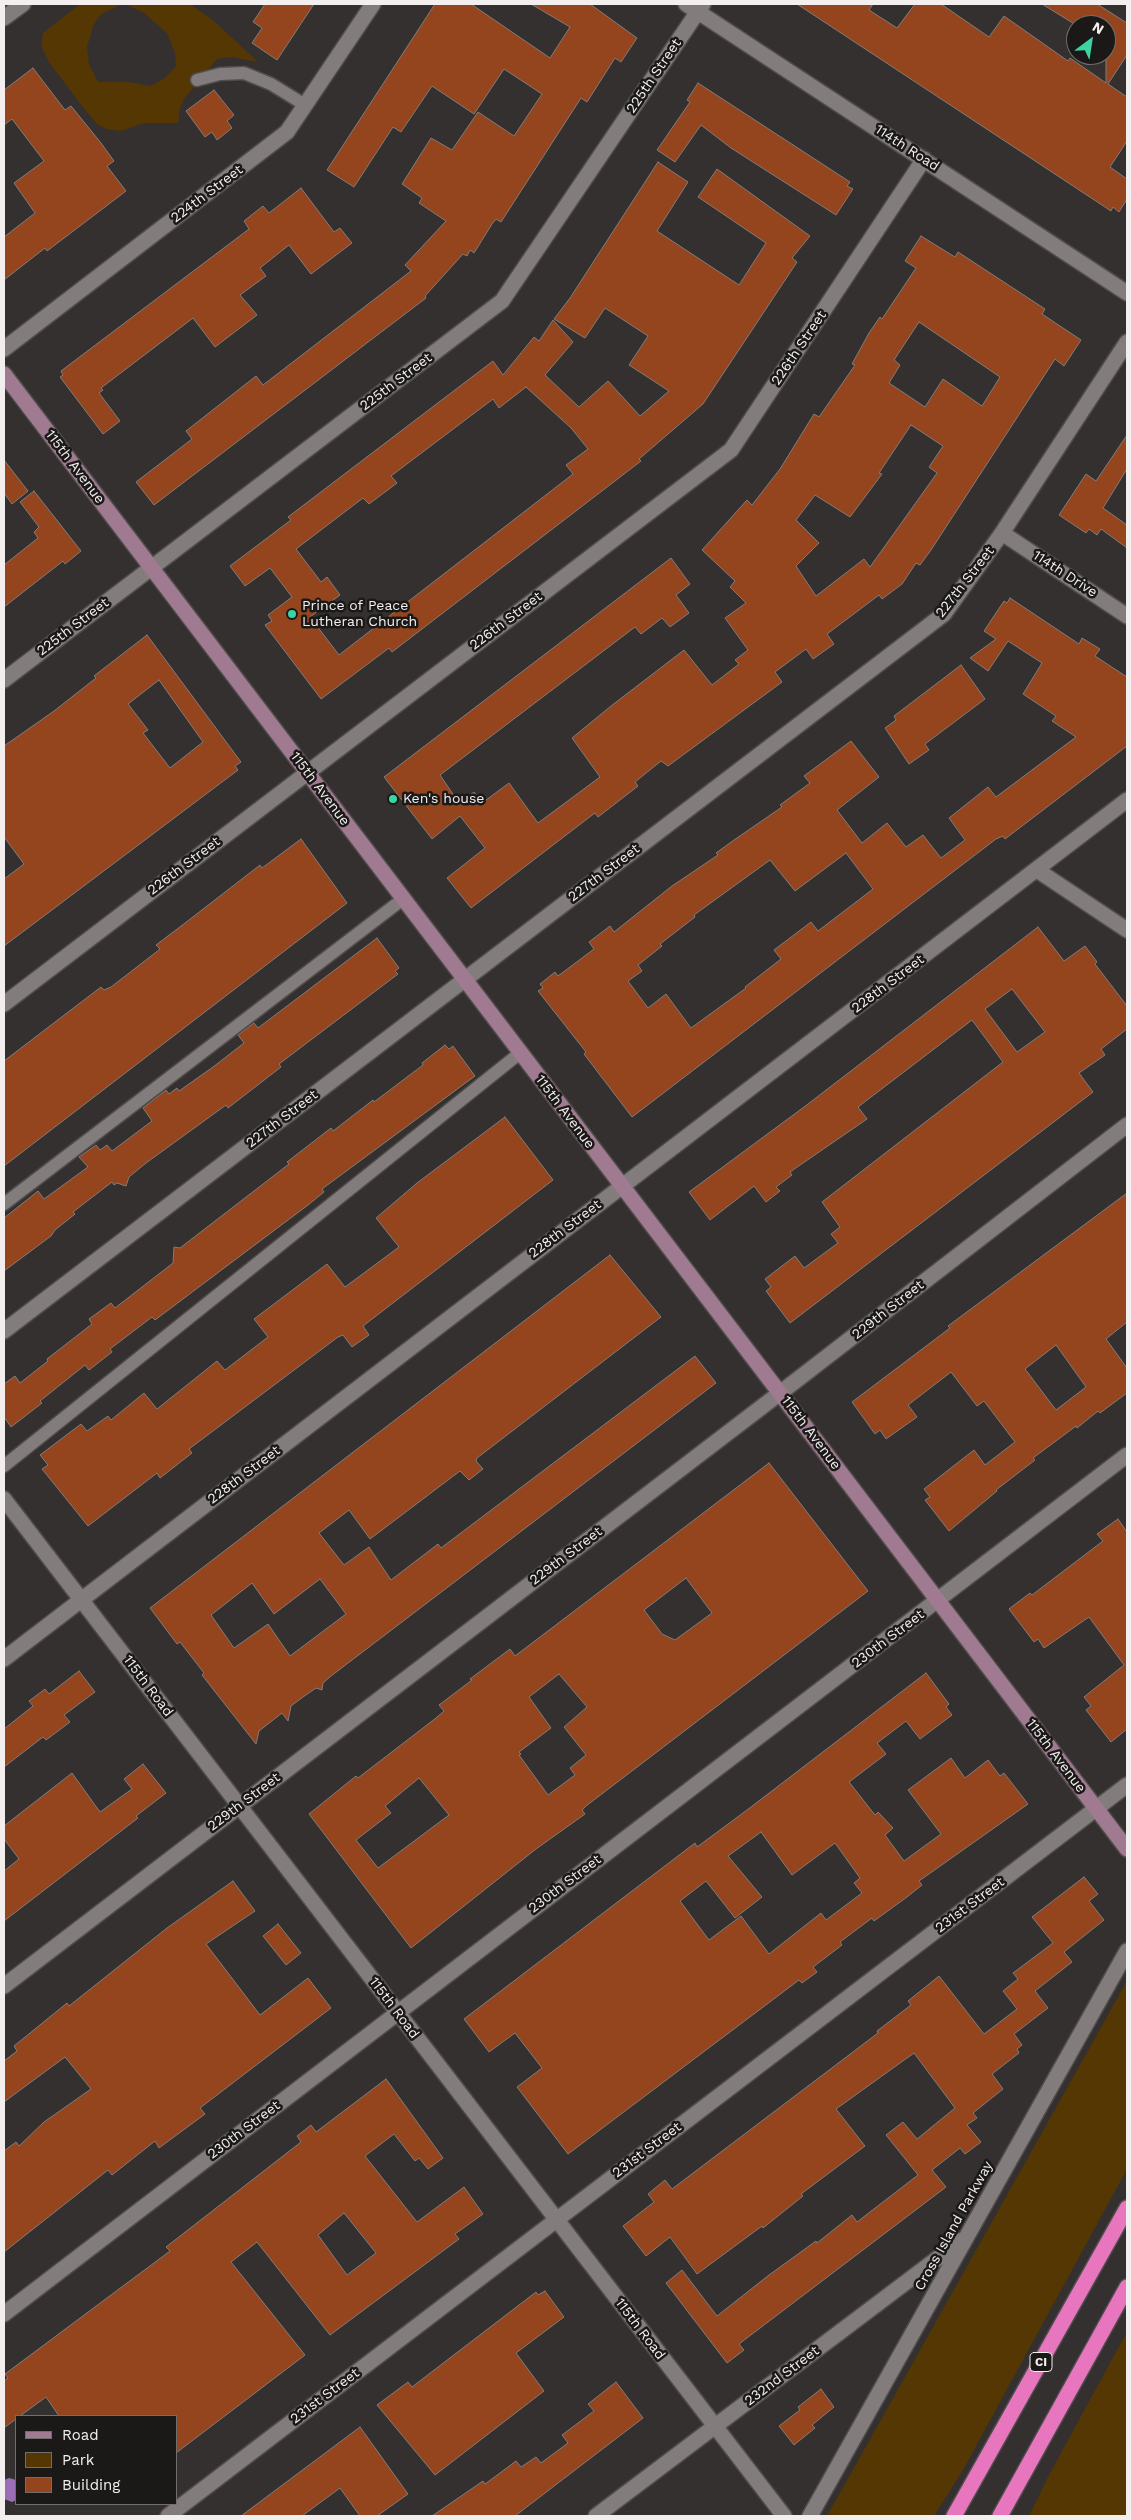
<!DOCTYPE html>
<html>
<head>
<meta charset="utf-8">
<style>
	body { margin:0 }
	#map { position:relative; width:1131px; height:2520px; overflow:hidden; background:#353030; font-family:"Work Sans",sans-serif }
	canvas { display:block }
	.frame { position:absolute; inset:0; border:5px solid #f3efef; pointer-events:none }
	.legend { position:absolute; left:15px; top:2415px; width:162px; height:90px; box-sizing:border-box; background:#1b1818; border:1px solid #716e6e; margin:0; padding:6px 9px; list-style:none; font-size:15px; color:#f3efef }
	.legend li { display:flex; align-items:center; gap:10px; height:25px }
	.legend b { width:25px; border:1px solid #716e6e }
	.north { position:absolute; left:1066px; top:15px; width:50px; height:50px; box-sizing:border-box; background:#1b1818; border:1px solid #716e6e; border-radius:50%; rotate:31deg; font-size:14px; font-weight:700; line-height:20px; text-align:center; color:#f3efef }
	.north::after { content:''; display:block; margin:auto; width:18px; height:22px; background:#3ad4a5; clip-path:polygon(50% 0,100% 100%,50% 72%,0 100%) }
</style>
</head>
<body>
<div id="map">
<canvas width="1131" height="2520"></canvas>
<div class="frame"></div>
<ul class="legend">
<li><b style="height:6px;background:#a07a90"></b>Road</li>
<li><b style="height:14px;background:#543702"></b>Park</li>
<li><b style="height:14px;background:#95451d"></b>Building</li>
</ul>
<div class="north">N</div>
</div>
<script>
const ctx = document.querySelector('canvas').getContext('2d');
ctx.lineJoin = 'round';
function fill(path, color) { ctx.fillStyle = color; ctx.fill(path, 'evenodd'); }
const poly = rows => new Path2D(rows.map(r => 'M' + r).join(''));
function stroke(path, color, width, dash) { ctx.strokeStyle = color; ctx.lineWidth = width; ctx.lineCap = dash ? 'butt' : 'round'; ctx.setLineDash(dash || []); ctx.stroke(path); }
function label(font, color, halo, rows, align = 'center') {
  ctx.font = font + ' "Work Sans",sans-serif'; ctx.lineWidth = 5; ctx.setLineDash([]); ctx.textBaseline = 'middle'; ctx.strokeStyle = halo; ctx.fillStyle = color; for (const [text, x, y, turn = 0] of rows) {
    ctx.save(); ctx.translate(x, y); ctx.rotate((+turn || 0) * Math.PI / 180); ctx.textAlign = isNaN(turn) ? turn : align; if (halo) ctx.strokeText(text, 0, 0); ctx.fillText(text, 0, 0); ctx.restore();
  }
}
const green = poly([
	[80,4,122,4,101,14,94,24,87,47,89,64,98,82,127,82,151,86,165,78,176,66,175,53,167,33,144,13,125,4,190,4,214,21,258,62,232,57,217,59,184,99,180,108,178,123,144,123,120,131,106,129,97,124,85,110,49,62,41,46,43,33],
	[1127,1981,1127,2169,964,2468,934,2516,827,2516],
	[1127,2332,1127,2516,1029,2516,1049,2475]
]);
const water = poly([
	[9,2478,16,2480,16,2500,12,2502,4,2499,4,2480]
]);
const building = poly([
	[265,4,314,4,277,60,252,43,262,28,253,22,265,4],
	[435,4,471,4,550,58,570,27,531,4,590,4,637,38,621,62,615,58,587,102,581,98,501,222,496,219,492,224,474,253,470,250,467,256,463,254,425,296,426,298,154,505,136,482,192,439,186,431,256,376,263,385,411,271,405,265,446,221,419,203,422,198,402,184,431,138,452,150,478,112,514,136,542,94,504,69,474,114,432,86,401,132,393,127,354,187,327,170,435,4],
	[797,4,873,4,869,10,897,28,915,4,941,4,989,37,1004,16,1068,61,1070,58,1106,83,1106,25,1076,25,1042,4,1097,4,1127,23,1127,55,1108,84,1127,97,1127,141,1110,167,1127,179,1127,199,1119,212,1113,207,1111,211,797,4],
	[33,68,65,110,71,106,101,143,114,161,107,166,126,191,47,251,45,248,4,280,4,237,35,213,14,183,44,161,12,119,4,125,4,90,33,68],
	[698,83,850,182,847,186,853,189,836,215,731,148,701,125,675,162,657,150,690,102,687,100,698,83],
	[214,90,234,115,227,121,232,128,217,140,212,132,205,137,186,111,214,90],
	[658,162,688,182,657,231,739,285,766,243,698,197,717,169,810,236,792,258,797,262,703,404,639,459,641,461,392,652,389,648,321,699,265,625,272,621,268,615,292,597,270,568,245,586,230,566,291,520,288,517,493,361,503,375,534,337,539,341,553,320,573,342,545,375,579,407,608,381,640,416,669,391,629,365,648,336,605,308,585,338,554,319,570,298,658,162],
	[526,387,571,428,588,449,566,465,573,474,339,655,310,617,340,595,327,577,321,582,296,549,363,498,369,504,397,483,391,476,493,399,499,408,526,387],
	[301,188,334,232,340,228,352,243,311,274,289,245,260,268,266,276,240,295,257,315,215,347,193,318,101,388,103,390,99,393,120,421,103,434,60,377,63,375,61,371,249,229,244,221,263,206,269,213,301,188],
	[921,236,955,257,958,252,1045,309,1042,314,1081,340,1064,366,1055,359,931,550,920,565,916,563,902,584,882,599,879,595,827,634,834,644,813,659,806,649,775,672,782,682,668,766,661,761,635,782,638,786,598,817,595,813,587,819,471,908,447,878,485,848,460,816,432,839,384,777,671,558,690,584,676,595,689,613,670,627,662,618,641,634,635,627,440,775,459,803,474,792,482,803,509,783,538,823,600,777,572,738,611,706,684,650,712,685,739,664,735,660,748,650,725,618,746,603,730,587,735,581,702,550,747,500,752,505,780,469,814,414,819,417,855,365,852,364,869,333,880,317,882,319,916,268,905,261,921,236],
	[919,322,1000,377,982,406,943,379,925,407,889,383,900,365,894,360,919,322],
	[911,425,943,446,929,467,937,473,870,567,864,559,816,596,796,566,819,543,796,520,815,495,850,517,882,474,879,473,911,425],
	[1127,435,1127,469,1103,508,1127,525,1127,548,1101,529,1097,535,1089,529,1086,533,1059,515,1086,474,1096,481,1127,435],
	[4,460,28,491,12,504,4,493,4,460],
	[34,491,81,551,65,564,63,561,4,607,4,565,38,538,34,532,39,527,20,502,34,491],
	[1010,598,1079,644,1082,638,1100,649,1095,656,1127,677,1127,746,1005,839,1003,836,996,839,958,868,632,1117,584,1054,586,1052,538,991,543,988,540,984,555,972,558,976,594,949,589,942,610,926,614,932,672,886,718,855,716,853,734,840,782,807,780,805,810,783,804,776,851,741,879,777,837,810,862,843,887,823,906,847,923,835,941,858,965,840,949,818,988,787,996,797,1076,737,1052,721,1056,716,1023,694,1042,663,1008,641,988,671,970,658,996,639,984,631,1004,601,1007,603,1010,598],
	[846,853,873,889,818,931,811,922,774,950,781,959,745,987,746,988,691,1028,666,994,648,1008,628,981,642,971,638,965,662,946,660,944,695,917,694,915,770,860,795,891,846,853],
	[147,635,241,762,235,766,238,770,4,946,4,879,24,864,4,837,4,746,54,711,96,678,94,676,147,635],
	[159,680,203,742,170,768,143,733,148,730,128,704,159,680],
	[961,665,985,699,925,744,929,750,909,764,885,728,896,720,894,716,961,665],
	[301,839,347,903,4,1166,4,1061,101,987,104,990,111,987,155,953,160,949,156,945,189,920,260,865,262,868,301,839],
	[1038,927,1064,961,1085,946,1097,962,1095,964,1127,1006,1127,1029,1101,1049,1105,1055,1079,1073,1093,1092,790,1323,766,1291,771,1287,765,1279,795,1256,804,1268,838,1243,831,1234,840,1227,822,1202,1003,1062,972,1020,858,1107,867,1119,790,1172,792,1175,776,1187,780,1191,766,1202,754,1186,710,1220,689,1192,808,1104,1038,927],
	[1012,989,1045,1032,1017,1052,985,1009,1012,989],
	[377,938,399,968,395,971,398,974,279,1064,281,1067,228,1108,226,1105,146,1163,129,1177,126,1186,117,1183,114,1185,112,1182,73,1212,75,1214,55,1230,51,1236,4,1271,4,1218,38,1191,44,1199,88,1167,79,1157,96,1145,100,1150,107,1145,112,1151,152,1121,143,1108,166,1090,169,1094,177,1088,179,1091,213,1067,244,1043,238,1035,254,1023,258,1028,377,938],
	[445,1045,449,1049,453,1046,475,1076,322,1189,324,1192,308,1205,155,1320,152,1317,110,1349,112,1352,89,1370,85,1365,40,1401,42,1403,11,1427,4,1417,4,1384,15,1376,20,1383,48,1361,47,1359,92,1324,89,1319,111,1303,115,1308,173,1263,174,1247,180,1248,289,1164,287,1162,331,1128,333,1131,373,1100,374,1102,423,1065,422,1063,445,1045],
	[505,1117,553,1180,363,1326,369,1335,352,1347,343,1335,338,1337,189,1449,192,1453,160,1478,157,1473,88,1526,42,1469,48,1465,40,1455,81,1424,87,1431,108,1416,111,1420,144,1393,157,1409,217,1361,225,1370,268,1337,254,1319,327,1264,345,1287,399,1247,376,1218,417,1183,505,1117],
	[1127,1193,1127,1322,1106,1339,1127,1368,1127,1393,1100,1413,1098,1411,1077,1428,1076,1426,1033,1458,1035,1460,996,1490,997,1491,949,1531,925,1500,930,1497,924,1489,974,1450,985,1465,1015,1442,984,1401,977,1406,951,1372,908,1405,917,1417,886,1439,880,1430,875,1434,852,1402,950,1328,948,1326,1127,1193],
	[1056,1345,1086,1387,1056,1410,1025,1369,1056,1345],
	[610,1255,661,1317,477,1458,476,1461,483,1469,469,1480,460,1471,370,1539,349,1510,319,1533,344,1565,369,1547,391,1580,438,1544,441,1548,695,1356,716,1383,331,1676,323,1683,322,1690,316,1688,303,1697,291,1706,288,1721,282,1713,259,1731,256,1744,202,1675,204,1673,180,1642,177,1644,150,1608,610,1255],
	[320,1579,346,1614,290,1656,268,1624,234,1648,211,1615,252,1583,274,1614,320,1579],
	[769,1463,868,1591,586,1806,582,1810,585,1814,536,1849,411,1948,309,1814,356,1776,358,1778,436,1718,444,1711,439,1705,472,1680,470,1679,510,1649,515,1656,769,1463],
	[686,1578,712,1613,675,1640,662,1634,644,1610,686,1578],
	[559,1674,587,1707,564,1727,586,1755,570,1768,575,1775,548,1795,519,1755,521,1754,519,1752,551,1728,529,1697,559,1674],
	[419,1778,449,1815,378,1868,356,1840,391,1813,385,1806,419,1778],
	[1118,1519,1127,1532,1127,1729,1111,1742,1086,1710,1091,1706,1084,1697,1124,1665,1089,1617,1044,1648,1038,1639,1034,1642,1009,1609,1030,1593,1032,1595,1103,1541,1097,1534,1118,1519],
	[79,1671,95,1692,64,1715,70,1722,46,1740,43,1737,4,1767,4,1729,33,1706,29,1701,45,1689,49,1694,79,1671],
	[926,1673,949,1704,946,1707,952,1715,920,1739,906,1721,877,1743,886,1754,849,1782,875,1815,878,1812,893,1828,885,1835,904,1861,941,1834,908,1790,951,1758,965,1778,988,1760,1000,1776,1004,1773,1028,1804,919,1881,922,1885,907,1897,874,1921,872,1918,840,1942,842,1945,813,1967,817,1972,802,1983,799,1980,568,2154,517,2087,542,2068,515,2033,489,2052,464,2019,695,1843,697,1847,747,1810,926,1673],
	[761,1832,792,1875,835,1843,860,1878,854,1883,862,1893,826,1920,821,1913,769,1954,741,1916,709,1940,680,1901,706,1881,735,1918,762,1897,728,1856,761,1832],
	[143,1764,166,1793,136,1816,138,1818,4,1921,4,1871,19,1859,4,1839,4,1826,72,1773,100,1812,132,1789,124,1779,143,1764],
	[1084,1877,1098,1894,1089,1901,1104,1920,1064,1952,1072,1962,1035,1991,1048,2008,1014,2034,1022,2045,1017,2049,1019,2053,992,2074,1003,2089,973,2113,977,2118,967,2125,981,2142,965,2154,960,2148,932,2170,946,2187,739,2344,744,2350,727,2363,666,2283,682,2270,717,2316,769,2275,816,2241,817,2243,852,2215,857,2222,918,2175,886,2135,903,2122,917,2139,955,2108,914,2053,836,2109,865,2146,801,2194,803,2196,763,2228,762,2226,697,2274,670,2237,646,2256,623,2226,654,2202,648,2194,665,2180,672,2189,878,2033,877,2031,911,2005,908,2001,939,1976,984,2034,1017,2009,1003,1991,1018,1979,1013,1973,1053,1943,1032,1917,1084,1877],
	[233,1881,255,1911,206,1944,260,2015,308,1978,331,2008,200,2108,205,2114,159,2148,155,2141,112,2175,108,2170,4,2252,4,2151,16,2142,19,2146,44,2122,91,2089,65,2057,4,2102,4,2061,17,2051,14,2046,67,2003,69,2006,167,1928,233,1881],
	[278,1924,301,1953,286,1965,263,1936,278,1924],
	[386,2079,443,2158,428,2169,419,2158,415,2161,394,2134,365,2156,417,2222,464,2187,483,2214,455,2234,459,2239,330,2335,257,2242,231,2262,305,2355,176,2453,176,2416,59,2416,46,2397,20,2416,16,2416,16,2419,4,2428,4,2381,8,2378,5,2374,170,2251,166,2247,301,2142,297,2136,311,2125,316,2132,386,2079],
	[344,2213,376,2253,347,2275,318,2235,344,2213],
	[545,2291,564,2317,516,2353,544,2391,435,2475,377,2405,408,2382,412,2387,536,2292,538,2295,545,2291],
	[616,2382,643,2418,515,2516,432,2516,483,2481,485,2484,516,2461,521,2467,536,2457,541,2463,568,2443,562,2435,594,2411,588,2404,616,2382],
	[821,2389,834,2407,812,2425,815,2428,794,2445,779,2426,800,2410,798,2407,821,2389],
	[360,2427,408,2494,377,2516,360,2516,340,2488,302,2516,241,2516,360,2427]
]);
const lane = poly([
	[197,80,220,74,244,73,271,84,305,105],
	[4,1204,403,899],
	[4,1466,520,1053]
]);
const street = poly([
	[686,4,1127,293],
	[4,18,23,4],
	[4,349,287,132,373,4],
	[1002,533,1127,616],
	[4,680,502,301,703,4],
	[1037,870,1127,930],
	[4,1004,731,450,924,159],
	[4,1331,944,614,1002,533,1127,342],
	[4,1499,784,2516],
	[4,1659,1127,800],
	[4,1986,780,1393,1127,1125],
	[4,2314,1127,1455],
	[168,2516,1127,1785],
	[596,2516,962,2240],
	[810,2516,1127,1951]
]);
const secondary = poly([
	[4,374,1127,1849]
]);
const highway = poly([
	[954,2516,1127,2208],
	[1000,2516,1127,2287]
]);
const markers = [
	[292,614,5,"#3ad4a5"],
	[393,799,5,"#3ad4a5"]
];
const shields = [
	[1041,2362,22]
];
const shieldNames = [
	["CI",1041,2362]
];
const streetNames = [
	["225th Street",654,76,-56],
	["114th Road",907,148,33],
	["224th Street",207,194,-37],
	["226th Street",799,348,-56],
	["225th Street",396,382,-37],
	["115th Avenue",75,467,53],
	["114th Drive",1065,574,33],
	["227th Street",965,582,-52],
	["226th Street",506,621,-37],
	["225th Street",73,627,-37],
	["115th Avenue",320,789,53],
	["226th Street",184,866,-37],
	["227th Street",604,873,-37],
	["228th Street",888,984,-37],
	["115th Avenue",565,1112,53],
	["227th Street",282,1119,-37],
	["228th Street",565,1229,-37],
	["229th Street",888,1310,-38],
	["115th Avenue",811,1433,53],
	["228th Street",244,1475,-37],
	["229th Street",566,1556,-37],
	["230th Street",888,1639,-37],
	["115th Road",148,1686,53],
	["115th Avenue",1056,1756,53],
	["229th Street",244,1802,-37],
	["230th Street",565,1884,-37],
	["231st Street",970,1905,-37],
	["115th Road",394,2008,53],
	["230th Street",244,2130,-37],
	["231st Street",647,2150,-37],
	["Cross Island Parkway",954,2226,-61],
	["115th Road",640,2329,53],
	["232nd Street",782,2376,-37],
	["231st Street",325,2396,-37]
];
const poiNames = [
	["Prince of Peace",302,606],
	["Lutheran Church",302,622],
	["Ken's house",403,799]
];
fill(green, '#543702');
fill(water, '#9c6db7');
fill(building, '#95451d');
stroke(building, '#817c7a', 1);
stroke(lane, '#504c4c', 15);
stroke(street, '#504c4c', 18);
stroke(secondary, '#504c4c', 18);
stroke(highway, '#504c4c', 18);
stroke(lane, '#827c7d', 12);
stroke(street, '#827c7d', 15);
stroke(secondary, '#a07a90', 15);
stroke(highway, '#e776be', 15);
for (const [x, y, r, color] of markers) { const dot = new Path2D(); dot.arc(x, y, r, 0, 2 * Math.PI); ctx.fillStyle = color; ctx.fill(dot); stroke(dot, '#1b1818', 2); }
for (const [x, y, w] of shields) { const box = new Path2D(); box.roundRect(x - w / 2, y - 9.5, w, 19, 4); ctx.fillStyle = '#1b1818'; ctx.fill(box); stroke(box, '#f3efef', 1); }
label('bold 12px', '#f3efef', null, shieldNames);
label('14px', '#f3efef', '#1b1818', streetNames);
label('14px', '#f3efef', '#1b1818', poiNames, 'left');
</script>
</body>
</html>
